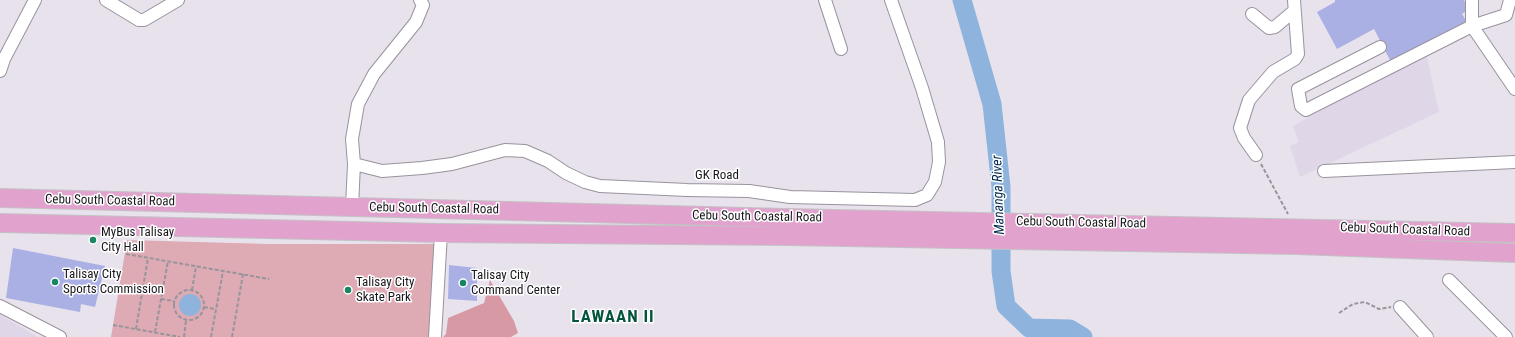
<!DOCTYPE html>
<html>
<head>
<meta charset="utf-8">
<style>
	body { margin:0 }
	canvas { display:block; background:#e8e2ed }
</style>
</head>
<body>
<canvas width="1515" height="337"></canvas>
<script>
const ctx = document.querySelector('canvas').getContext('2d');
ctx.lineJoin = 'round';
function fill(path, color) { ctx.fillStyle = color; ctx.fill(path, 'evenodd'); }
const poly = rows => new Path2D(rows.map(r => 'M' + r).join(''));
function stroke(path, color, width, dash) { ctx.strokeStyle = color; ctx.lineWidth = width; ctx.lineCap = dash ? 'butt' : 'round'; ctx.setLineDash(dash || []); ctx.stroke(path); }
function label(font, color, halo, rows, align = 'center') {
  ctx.font = font + ' "Roboto Condensed",sans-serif'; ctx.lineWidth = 3; ctx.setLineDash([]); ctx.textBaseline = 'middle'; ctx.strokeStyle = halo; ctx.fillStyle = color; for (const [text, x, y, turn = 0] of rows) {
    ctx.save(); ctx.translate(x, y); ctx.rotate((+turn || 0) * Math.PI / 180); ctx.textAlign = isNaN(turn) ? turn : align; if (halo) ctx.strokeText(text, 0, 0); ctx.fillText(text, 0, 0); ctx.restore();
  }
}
const built = poly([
	[1426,53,1439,112,1300,177,1290,146,1299,142,1293,126],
	[0,315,38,337,0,337]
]);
const green = poly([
	[127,240,270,244,437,244,431,335,428,337,111,337]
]);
const forest = poly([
	[490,280,514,321,518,333,511,337,443,337,446,334,448,318,484,303]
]);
const water = poly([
	'179 305a11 11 0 1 1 22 0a11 11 0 1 1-22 0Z'
]);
const river = poly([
	[962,0,992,104,1001,187,1001,271,1006,306,1029,328,1070,329,1083,337]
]);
const building = poly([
	[1335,0,1464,0,1468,10,1462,14,1467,22,1391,62,1374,29,1337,49,1317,12,1335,2],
	[13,248,105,266,95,307,81,304,80,312,6,298],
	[449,265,477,268,477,301,448,299]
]);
const path = poly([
	[1261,164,1288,214],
	[126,254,269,279],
	'174 305a15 15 0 1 1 30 0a15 15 0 1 1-30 0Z',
	[192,290,196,266],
	[161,299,174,301],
	[204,307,216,309],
	[1339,313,1353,304,1365,302,1379,309,1391,307],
	[113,325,180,337],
	[136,329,148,258],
	[155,332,168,261],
	[184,337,186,320],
	[211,337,223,271],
	[232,337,243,274]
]);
const minor = poly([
	[106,0,139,20,144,20,178,0],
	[825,0,841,49],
	[1472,0,1472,26,1515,89],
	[1252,14,1269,28,1275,27,1294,11],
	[1380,47,1298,89,1301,106,1306,110,1472,26,1506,15,1510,0],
	[0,71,4,59,35,0],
	[1256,155,1244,138,1240,128,1249,100,1273,72,1295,59,1298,54,1294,0],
	[354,164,352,139,358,104,374,74,416,22,423,5,420,0],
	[1324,171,1515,162],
	[352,207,354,164,382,171,422,168,452,164,505,150,525,151,548,161,566,173,585,182,600,186,687,190,749,191,790,197,915,200,927,195,935,182,939,162,938,142,922,88,891,0],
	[1449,280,1506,337],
	[0,306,60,337],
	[1400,307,1427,337],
	[435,337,441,233]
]);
const highway = poly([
	[0,198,786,218,1515,233],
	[0,223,441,233,786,236,1296,245,1515,253]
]);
const markers = [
	[93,240,4,"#198663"],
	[55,282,4,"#198663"],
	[463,283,4,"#198663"],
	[348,290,4,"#198663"]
];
const streetNames = [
	["GK Road",717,176],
	["Cebu South Coastal Road",110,201,1],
	["Cebu South Coastal Road",434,209,1],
	["Cebu South Coastal Road",757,217,1],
	["Cebu South Coastal Road",1081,223,1],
	["Cebu South Coastal Road",1405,230,2]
];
const poiNames = [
	["MyBus Talisay",101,233],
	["City Hall",101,248],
	["Talisay City",63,275],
	["Sports Commission",63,290],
	["Talisay City",471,276],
	["Command Center",471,291],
	["Talisay City",356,283],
	["Skate Park",356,298]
];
const waterNames = [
	["Mananga River",999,195,-92]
];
const districtNames = [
	["LAWAAN II",613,318]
];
fill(built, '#dfd6e7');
fill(green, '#deabb4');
fill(forest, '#d79aa5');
fill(water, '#8eb4de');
stroke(river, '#8eb4de', 19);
fill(building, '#abb0e4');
stroke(minor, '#98939d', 14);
stroke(highway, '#c3c3c4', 20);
stroke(path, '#98949c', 2, [4, 2]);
stroke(minor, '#fff', 12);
stroke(highway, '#e1a3ce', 18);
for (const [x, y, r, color] of markers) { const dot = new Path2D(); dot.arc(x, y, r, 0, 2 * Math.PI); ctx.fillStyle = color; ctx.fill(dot); stroke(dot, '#fff', 1.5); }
label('13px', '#19171b', '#fff', streetNames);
label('13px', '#19171b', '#fff', poiNames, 'left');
label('italic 14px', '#012b52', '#fff', waterNames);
ctx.letterSpacing = '1px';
label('bold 17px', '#04533b', '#fff', districtNames);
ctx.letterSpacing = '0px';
</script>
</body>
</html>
